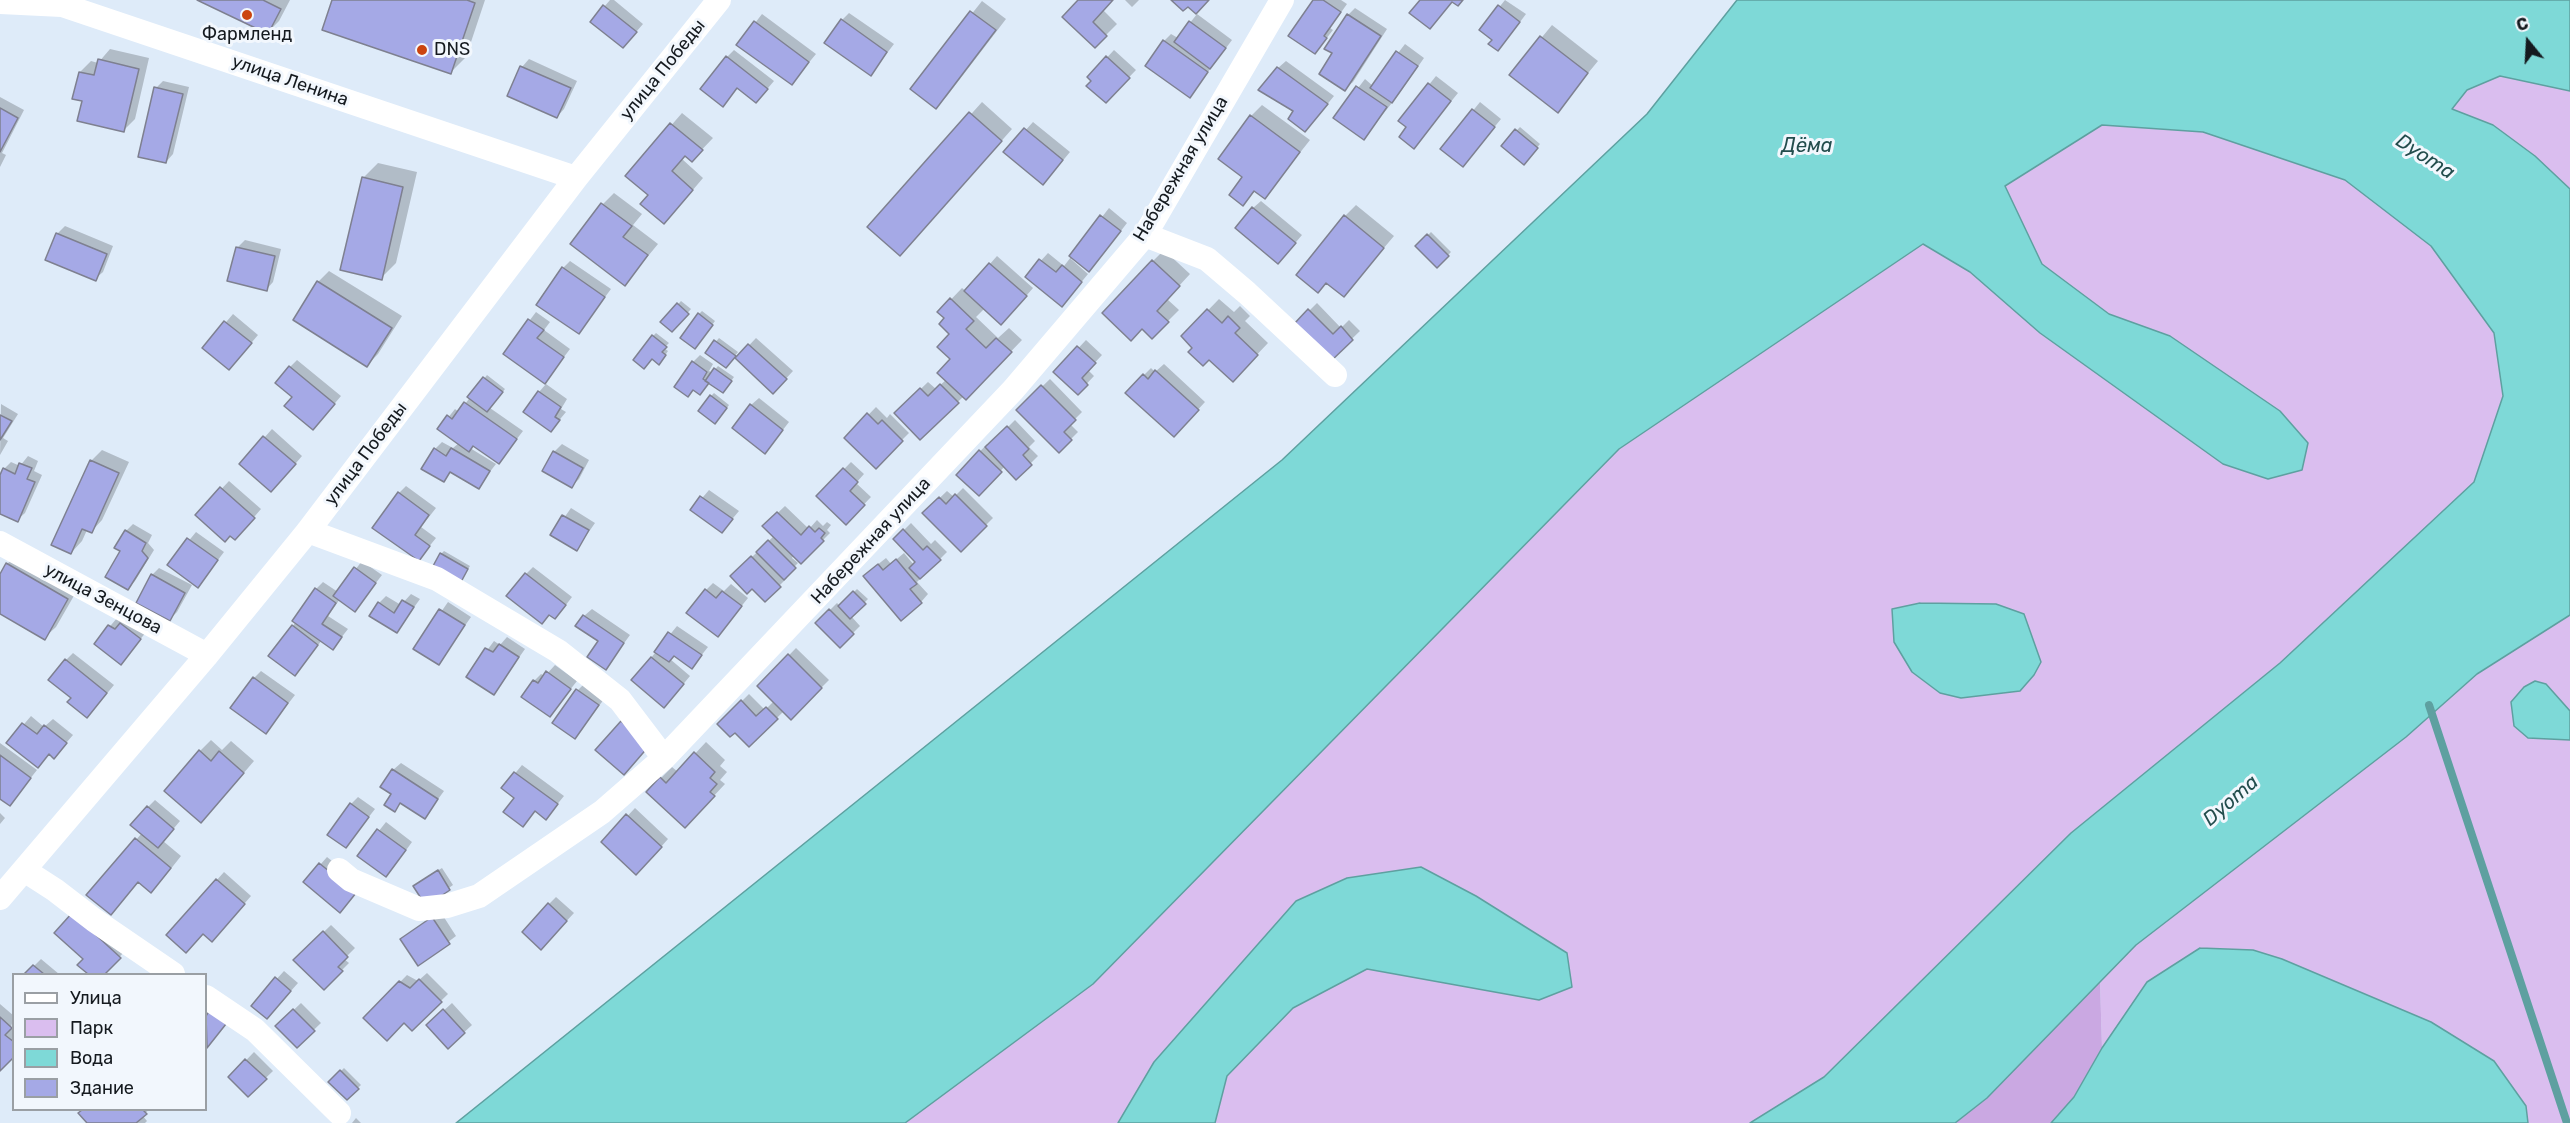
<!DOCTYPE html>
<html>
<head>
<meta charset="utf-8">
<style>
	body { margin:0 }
	#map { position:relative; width:2570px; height:1123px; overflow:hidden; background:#deebf9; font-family:Rubik,sans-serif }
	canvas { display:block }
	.legend { position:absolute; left:12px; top:973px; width:195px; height:138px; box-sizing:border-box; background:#f2f7fd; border:2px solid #9a9fa4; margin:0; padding:8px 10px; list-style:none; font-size:18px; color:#151a1f }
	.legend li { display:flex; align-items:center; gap:12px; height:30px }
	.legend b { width:30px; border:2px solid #9a9fa4 }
	.north { position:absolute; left:2498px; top:12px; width:60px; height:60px; -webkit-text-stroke:4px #f2f7fd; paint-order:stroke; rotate:342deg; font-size:16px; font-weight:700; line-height:24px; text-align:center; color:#151a1f }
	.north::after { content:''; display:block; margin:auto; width:21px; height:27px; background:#151a1f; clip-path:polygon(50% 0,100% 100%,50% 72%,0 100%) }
</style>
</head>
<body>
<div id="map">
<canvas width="2570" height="1123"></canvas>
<ul class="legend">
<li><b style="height:8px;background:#fff"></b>Улица</li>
<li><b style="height:16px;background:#dabeef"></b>Парк</li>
<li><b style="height:16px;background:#7ed9d7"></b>Вода</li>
<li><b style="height:16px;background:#a5a9e6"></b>Здание</li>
</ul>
<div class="north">С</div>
</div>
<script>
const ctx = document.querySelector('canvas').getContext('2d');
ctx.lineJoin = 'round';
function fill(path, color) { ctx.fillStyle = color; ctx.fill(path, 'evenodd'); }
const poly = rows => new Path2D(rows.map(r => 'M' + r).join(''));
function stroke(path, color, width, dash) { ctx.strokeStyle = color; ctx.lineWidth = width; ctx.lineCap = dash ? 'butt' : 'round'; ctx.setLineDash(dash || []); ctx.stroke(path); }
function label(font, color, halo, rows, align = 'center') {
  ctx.font = font + ' Rubik,sans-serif'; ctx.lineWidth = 6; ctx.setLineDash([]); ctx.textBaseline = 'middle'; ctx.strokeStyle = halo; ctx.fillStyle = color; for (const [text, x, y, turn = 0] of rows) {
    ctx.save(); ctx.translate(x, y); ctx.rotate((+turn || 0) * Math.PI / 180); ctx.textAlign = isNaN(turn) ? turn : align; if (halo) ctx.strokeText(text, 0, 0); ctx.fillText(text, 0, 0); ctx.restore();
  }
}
const green = poly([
	[2500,76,2570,91,2570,189,2535,156,2493,125,2451,109,2467,90],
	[2102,125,2203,132,2346,180,2431,246,2494,333,2503,396,2474,482,2280,663,2071,833,1824,1077,1750,1123,905,1123,1093,984,1619,449,1923,244,1970,272,2040,333,2223,464,2170,336,2109,314,2042,264,2005,186],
	[2570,615,2570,1123,2528,1123,2526,1106,2282,959,2253,950,2200,948,2147,982,2102,1048,2100,981,2136,945,2406,737,2477,674]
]);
const forest = poly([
	[2100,981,2102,1048,2074,1097,2051,1123,1955,1123,1987,1098]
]);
const water = poly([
	[1737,0,2570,0,2570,91,2500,76,2467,90,2452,109,2493,125,2535,156,2570,189,2570,615,2477,674,2406,737,2136,945,1987,1098,1955,1123,1750,1123,1824,1077,2071,833,2280,663,2474,482,2503,396,2494,333,2431,246,2345,180,2203,132,2102,125,2005,186,2042,264,2109,314,2170,336,2280,411,2308,443,2302,470,2268,479,2223,464,2040,333,1970,272,1923,244,1619,449,1093,984,905,1123,456,1123,1282,460,1647,114,1737,0],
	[1920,603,1996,604,2024,614,2041,662,2034,675,2020,691,1961,698,1940,693,1912,672,1894,642,1892,609,1920,603],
	[2535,681,2546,684,2570,711,2570,740,2528,738,2514,726,2511,702,2524,687,2535,681],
	[1421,867,1476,896,1567,953,1572,987,1539,1000,1367,969,1293,1008,1227,1076,1215,1123,1118,1123,1154,1062,1296,901,1347,878,1421,867],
	[2200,948,2253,950,2282,959,2431,1022,2494,1061,2526,1106,2528,1123,2051,1123,2074,1097,2102,1048,2147,982,2200,948]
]);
const shadow = poly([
	[200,0,290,0,279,21,268,32],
	[334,0,485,0,466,57,451,72],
	[610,0,614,0,643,24,630,39,592,21],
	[1080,0,1112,0,1103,10,1117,24,1095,46],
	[1125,0,1139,0,1132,7],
	[1315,0,1341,0,1347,4,1330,28,1333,30,1315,53],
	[1505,0,1526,14,1505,42,1494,40,1481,30],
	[982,1,1006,19,947,96,936,107,912,89],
	[1355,8,1387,29,1353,82,1345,89,1334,53,1348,15],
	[849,13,894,44,871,74,842,20],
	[762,14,816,54,792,83,739,44],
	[1197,14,1232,40,1190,96,1164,41,1171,34,1178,38],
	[1552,25,1598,61,1557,111,1511,75],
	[1405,44,1424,58,1399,94,1364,138,1335,118,1365,79,1373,86],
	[110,49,149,58,135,119,124,130,84,100,80,72,91,61,98,63],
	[734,50,774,81,763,94,738,87,730,97,727,57],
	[1114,50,1136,70,1106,101,1089,77],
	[529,59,577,81,564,109,557,117,522,67],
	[1286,61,1334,96,1312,123,1295,111,1278,68],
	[1436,76,1458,93,1414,147,1408,127,1400,121],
	[163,81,189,87,173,154,166,162,156,88],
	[0,97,24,110,2,153,6,155,0,167],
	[982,102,1012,129,911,243,870,227],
	[1480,102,1501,119,1463,165,1442,149],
	[1262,105,1310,140,1265,197,1256,190,1243,204,1251,116],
	[682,113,713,138,692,160,685,155,682,159,703,178,675,211,650,195,628,175],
	[1033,122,1070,152,1050,176,1006,152],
	[1520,127,1540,144,1524,163,1503,145],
	[378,163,417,172,396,263,381,278,363,178],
	[614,193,642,214,633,225,658,244,625,284,603,204],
	[1261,201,1302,235,1285,255,1253,208],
	[1356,205,1394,236,1344,295,1345,216],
	[1109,208,1127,223,1097,262,1073,257,1071,259,1088,274,1069,297,1027,276,1048,253,1064,266],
	[65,226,113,246,103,272,95,279,57,234],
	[1431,232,1451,252,1437,266,1417,246],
	[245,240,281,249,273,282,266,290,237,248],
	[1164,250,1190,274,1167,299,1179,310,1152,337,1153,261],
	[997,256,1033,288,1009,316,985,308,976,317,998,338,1009,328,1022,340,977,387,964,396,920,438,896,413,928,382,936,389,947,379,952,359,951,334,946,318,939,312,962,288,966,291],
	[570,261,611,289,579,332,563,268],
	[329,271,402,316,378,354,367,365,318,282],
	[1219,299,1234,312,1240,306,1250,316,1245,321,1268,343,1233,380,1183,336],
	[681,301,691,309,672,330,662,322],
	[1317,303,1341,328,1349,320,1360,331,1330,360,1295,325],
	[702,311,715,321,698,344,699,314],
	[536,312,550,322,544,330,570,349,545,382,505,353],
	[233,314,258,335,236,361,204,348],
	[656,333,669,343,664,348,668,351,662,360,653,336],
	[719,338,738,352,729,363,707,352],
	[756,338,793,371,780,385,737,358],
	[1086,340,1102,355,1088,370,1094,376,1078,393,1056,372],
	[700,355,713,364,709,371,712,373,718,366,734,377,726,388,710,382,700,393,694,389,688,395,693,362],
	[297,360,341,396,320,421,294,397,290,367],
	[1164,364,1205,402,1181,428,1144,375,1151,368,1155,372],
	[487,375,505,389,490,408,523,431,499,462,474,444,470,448,496,464,478,487,452,471,444,480,435,449,442,442,453,448,459,443,439,429,455,409,459,412],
	[1050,379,1082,412,1070,424,1078,432,1059,451,1018,410],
	[546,384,567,399,561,409,566,412,551,430,539,392],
	[714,393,729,405,719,419,711,396],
	[759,398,789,422,772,444,751,405],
	[1,404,18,414,3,438,8,441,0,455],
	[876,407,887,418,890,414,909,433,876,466,846,438],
	[1015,420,1035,441,1029,447,1038,456,1016,478,1005,466,979,494,958,475,987,444,989,446],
	[272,429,302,456,279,483,241,464],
	[562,444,589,460,579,479,572,486,544,471,554,452],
	[102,450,129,462,102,520,91,532,87,530,82,541,71,553,91,461],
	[28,456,38,461,34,471,42,475,25,513,17,520,0,512,0,479,4,469,11,462,20,466],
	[851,462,864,474,856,483,871,497,846,523,818,496],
	[229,481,261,509,242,531,197,515],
	[406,486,436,508,421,527,436,538,419,559,399,493],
	[963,488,993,518,961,550,924,513,947,491,954,497],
	[709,490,739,511,722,531,692,510],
	[785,506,809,529,817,520,823,526,827,522,831,525,827,530,830,533,801,562,794,555,792,558,798,563,785,576,787,578,765,600,752,587,732,576,774,536,764,526],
	[571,508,595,523,577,549,552,535],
	[911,523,931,544,935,540,947,552,917,582,928,594,921,602,872,569,886,558,891,564,904,553,914,565,917,562,895,539],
	[133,524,152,535,148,543,154,550,135,581,128,588,122,551,126,531],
	[196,532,224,552,198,586,169,565],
	[444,551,470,566,461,580,441,554],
	[19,553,79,587,56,627,44,638,0,612,0,577,7,564],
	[362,561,382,575,355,610,340,599,328,616,348,629,333,648,322,640,295,674,293,626,316,589,323,582,338,592],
	[533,567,572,597,562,610,526,574],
	[159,568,192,585,177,612,170,619,152,575],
	[713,583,724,591,731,584,748,598,718,635,706,590],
	[857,589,868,599,851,616,860,626,840,646,817,623,837,603,840,606],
	[411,594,420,599,397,631,379,603,386,596,401,605],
	[448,602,471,617,439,663,416,648],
	[592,609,630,635,606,668,600,641,584,616],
	[117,618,147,631,121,663,96,643],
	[677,626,708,647,692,667,675,655,670,659,690,676,671,699,633,680],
	[507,637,525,649,494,693,468,676,494,641,500,645],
	[796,648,829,680,791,718,784,711,749,745,735,731,719,724,749,694,765,710,774,701,759,686],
	[73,653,114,685,94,709,73,698,66,660],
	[555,665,577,681,550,715,534,681,541,674,545,676],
	[261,671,295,695,266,732,254,678],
	[585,683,605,698,575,737,578,690],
	[31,716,44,727,53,719,73,735,54,757,49,753,8,743],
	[211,740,222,750,231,741,254,761,212,810,200,751],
	[706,742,725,760,720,766,727,772,720,780,725,784,696,815,661,778,672,767,678,772],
	[0,743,37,770,10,804,0,797],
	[401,763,444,791,425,817,402,802,395,810,393,770],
	[522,765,564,796,546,818,536,810,523,825,516,797,503,788],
	[358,797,375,809,346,846,351,804],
	[155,800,180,821,163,841,181,856,162,880,139,881,111,913,88,895,142,833,148,807],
	[635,808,668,839,644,866,603,842],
	[0,813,5,818,0,824],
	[386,822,412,842,393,868,359,856],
	[327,857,362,885,305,882],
	[442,868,453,885,426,904,418,883],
	[224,872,251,896,219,933,168,935],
	[556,897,574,913,548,941,549,904],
	[81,907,127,949,103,974,90,974,79,965,85,958],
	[440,911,456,936,419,964,402,940],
	[331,925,355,948,344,959,349,963,324,988,295,960],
	[41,959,59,974,26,974],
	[284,971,298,983,274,1010,253,1005],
	[427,973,448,994,412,1029,404,1021,365,1018,407,975,418,981],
	[301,1003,321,1023,297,1046,277,1026],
	[452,1003,472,1025,448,1047,428,1025],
	[0,1004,14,1016,11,1027,14,1029,14,1055,0,1069],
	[210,1012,210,1043,207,1046,206,1018],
	[254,1052,273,1071,248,1095,230,1077],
	[344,1068,361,1085,347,1098,330,1082],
	[84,1110,149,1110,142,1115,147,1121,145,1123,89,1123,80,1113],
	[356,1118,361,1123,352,1123]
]);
const stream = poly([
	[2429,705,2567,1123]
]);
const building = poly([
	[197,0,263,0,281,9,268,34,197,0],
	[332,0,467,0,475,3,451,74,322,30,332,0],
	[1078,0,1113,0,1093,22,1107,36,1095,48,1062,17,1078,0],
	[1171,0,1209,0,1196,14,1188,7,1183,11,1171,0],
	[1313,0,1323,0,1341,12,1324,36,1327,38,1315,54,1288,36,1313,0],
	[1420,0,1463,0,1458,6,1452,2,1430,29,1409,13,1420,0],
	[603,5,637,32,623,48,590,22,603,5],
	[1498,5,1520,22,1498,51,1488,44,1492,40,1479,30,1498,5],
	[970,11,996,30,936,109,910,89,970,11],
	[1347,14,1381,36,1345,91,1319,74,1332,53,1324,49,1347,14],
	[841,19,887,52,871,76,824,43,841,19],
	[754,21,809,62,792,85,736,45,754,21],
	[1189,21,1226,48,1210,69,1174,42,1189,21],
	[1540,36,1588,73,1558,113,1509,75,1540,36],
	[1163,40,1208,72,1190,98,1145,66,1163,40],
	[1396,51,1418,66,1392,103,1370,88,1396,51],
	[726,56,768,89,756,103,737,88,723,107,700,89,726,56],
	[1106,56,1130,78,1106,103,1086,86,1091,81,1087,77,1106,56],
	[98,59,139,69,124,132,77,121,82,101,72,99,79,72,94,75,98,59],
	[520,66,571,88,557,118,507,96,520,66],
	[1277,67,1328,104,1305,132,1288,119,1293,111,1258,90,1277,67],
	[1428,83,1451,101,1414,149,1399,137,1406,127,1398,121,1428,83],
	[1356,86,1387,107,1364,140,1333,118,1356,86],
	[154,87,183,94,166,163,138,157,154,87],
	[0,108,18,118,0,152,0,108],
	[1472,109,1495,127,1463,167,1440,149,1472,109],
	[969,112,1002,141,900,256,867,227,969,112],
	[1250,115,1300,152,1265,199,1254,191,1243,206,1229,195,1242,177,1218,159,1250,115],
	[670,123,703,150,692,162,685,156,672,171,693,190,664,224,640,204,648,195,625,176,670,123],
	[1024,128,1063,160,1043,185,1003,152,1024,128],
	[1515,129,1538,148,1524,165,1501,146,1515,129],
	[362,177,403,187,382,280,340,270,362,177],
	[601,203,632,226,623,237,648,255,625,286,570,244,601,203],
	[1252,207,1296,243,1278,264,1235,228,1252,207],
	[1100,215,1121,231,1089,272,1069,256,1100,215],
	[1344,215,1384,248,1344,297,1326,283,1318,293,1296,275,1344,215],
	[56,233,107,254,96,281,45,260,56,233],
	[1427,234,1449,256,1437,268,1415,246,1427,234],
	[236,247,275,256,267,291,227,281,236,247],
	[1039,259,1056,272,1062,265,1082,282,1062,307,1025,277,1039,259],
	[1152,260,1180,286,1157,311,1169,322,1152,339,1142,329,1131,341,1102,313,1152,260],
	[989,263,1027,296,1001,325,964,291,989,263],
	[562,267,605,297,579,334,536,305,562,267],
	[317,281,392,328,367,367,293,320,317,281],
	[950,298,974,321,966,329,986,348,996,338,1012,352,966,400,937,373,950,359,937,347,949,334,939,324,944,318,937,312,950,298],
	[677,303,689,314,672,332,660,322,677,303],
	[1207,309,1222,323,1228,316,1240,328,1235,333,1258,355,1233,382,1209,360,1203,366,1188,352,1192,348,1181,336,1207,309],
	[1308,309,1333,334,1341,326,1353,340,1330,362,1293,325,1308,309],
	[698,313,713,325,695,349,680,338,698,313],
	[528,319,544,330,537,338,564,357,545,384,503,354,528,319],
	[224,321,252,343,229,370,202,348,224,321],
	[652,335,667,347,662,352,666,355,659,365,652,359,644,369,633,360,652,335],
	[714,340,736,356,726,368,705,353,714,340],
	[748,344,787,379,773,394,735,358,748,344],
	[1077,346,1096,363,1082,378,1088,385,1078,395,1053,372,1077,346],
	[692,361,707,372,703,379,709,383,700,395,693,390,688,397,674,387,692,361],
	[289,366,335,404,313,430,284,406,292,397,275,383,289,366],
	[714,368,732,381,723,393,705,381,714,368],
	[1155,370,1199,410,1174,437,1125,393,1143,374,1148,379,1155,370],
	[483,377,503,392,487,412,467,397,483,377],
	[940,384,959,403,920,440,894,413,920,388,928,396,940,384],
	[1041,385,1076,420,1064,432,1072,440,1059,453,1016,410,1041,385],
	[538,391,561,407,555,417,560,420,551,432,523,412,538,391],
	[710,395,727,408,715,424,698,411,710,395],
	[464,402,517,439,499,464,473,446,469,452,437,429,447,415,452,419,464,402],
	[750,404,783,430,765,454,732,428,750,404],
	[867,413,878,424,882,420,903,441,876,469,844,438,867,413],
	[0,415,12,421,0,440,0,415],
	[1007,426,1029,449,1023,455,1032,465,1016,480,985,447,1007,426],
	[263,436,296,464,271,492,239,464,263,436],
	[434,448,446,456,451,448,490,471,479,489,450,472,444,482,421,469,434,448],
	[979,450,1002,472,979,496,956,475,979,450],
	[553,451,583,468,572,488,542,471,553,451],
	[90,460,119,473,92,533,82,529,71,554,51,545,90,460],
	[19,463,32,468,27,479,35,482,18,522,0,514,0,475,3,468,15,474,19,463],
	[843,468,858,482,850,491,865,505,846,525,816,496,843,468],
	[220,487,255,518,235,540,230,536,225,542,195,515,220,487],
	[398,492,429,515,415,535,430,546,419,561,372,528,398,492],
	[955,494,987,526,961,552,922,513,939,497,946,504,955,494],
	[700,496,733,519,722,533,690,510,700,496],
	[777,512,801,535,809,526,815,532,819,528,825,533,821,538,824,541,801,564,762,526,777,512],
	[562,515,589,530,577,551,550,535,562,515],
	[903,529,923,550,927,546,941,560,920,579,909,568,915,562,893,539,903,529],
	[125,530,146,543,142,551,148,558,128,590,105,577,120,551,114,548,125,530],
	[187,538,218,560,198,588,167,565,187,538],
	[768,540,796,568,784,580,756,552,768,540],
	[440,553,468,569,461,582,433,566,440,553],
	[751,556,781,587,765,602,752,589,747,594,730,576,751,556],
	[896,559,917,584,910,589,922,603,901,621,863,576,878,564,883,570,896,559],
	[6,563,68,599,45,640,0,614,0,574,6,563],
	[354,567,376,583,355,612,333,596,354,567],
	[525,573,566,605,555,619,549,615,542,624,506,596,525,573],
	[151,574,185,593,170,621,136,603,151,574],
	[315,588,336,603,322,624,342,637,333,650,292,621,315,588],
	[705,589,716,598,722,591,742,606,718,637,686,613,705,589],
	[853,591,866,604,850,619,838,606,853,591],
	[402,600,414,607,397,633,369,616,378,602,394,613,402,600],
	[439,609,465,625,439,665,413,649,439,609],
	[829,609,854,634,840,648,815,623,829,609],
	[583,615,624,643,606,670,587,657,598,641,575,626,583,615],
	[120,623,141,639,121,665,94,644,108,625,115,629,120,623],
	[292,625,318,645,295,676,268,656,292,625],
	[668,632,702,655,692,669,674,656,669,662,654,652,668,632],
	[499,644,519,657,494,695,466,677,485,648,493,652,499,644],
	[788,654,822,688,791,720,757,686,788,654],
	[651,657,684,684,664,708,631,680,651,657],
	[65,659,107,693,87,718,67,702,71,698,48,680,65,659],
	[546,671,571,689,550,717,521,697,533,680,538,683,546,671],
	[253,677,288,703,266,734,230,708,253,677],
	[576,689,599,705,575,739,552,723,576,689],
	[741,700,756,716,766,707,778,719,749,747,735,733,730,737,717,724,741,700],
	[621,721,649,746,624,775,595,750,621,721],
	[22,723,37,734,44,725,67,743,54,759,49,754,38,768,6,743,22,723],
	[199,750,211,761,219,751,244,773,201,823,164,791,199,750],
	[694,752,715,772,710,778,717,784,710,792,715,796,685,828,646,792,660,777,666,783,694,752],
	[0,755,31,778,10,806,0,799,0,755],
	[392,769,438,799,425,819,400,803,395,812,384,805,391,794,380,787,392,769],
	[514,772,558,804,546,820,535,811,523,827,503,812,514,798,501,788,514,772],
	[350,803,369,817,346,848,327,835,350,803],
	[147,806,174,829,158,848,130,825,147,806],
	[626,814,662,847,636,875,601,842,626,814],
	[377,829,406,850,386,877,357,856,377,829],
	[135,838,171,868,151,893,138,882,111,915,86,895,135,838],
	[319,863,356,893,340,913,303,882,319,863],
	[438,870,450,890,426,906,413,886,438,870],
	[216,879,245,904,212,942,203,934,186,953,166,935,216,879],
	[548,903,567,921,541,950,522,932,548,903],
	[72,913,121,958,105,974,88,974,77,965,83,959,54,933,72,913],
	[432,917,450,944,418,966,400,939,432,917],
	[323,931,348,957,338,967,343,971,324,990,293,960,323,931],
	[33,965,44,974,24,974,33,965],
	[275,977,291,991,267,1019,251,1006,275,977],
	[419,979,442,1002,412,1031,404,1023,387,1041,363,1018,399,981,410,988,419,979],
	[293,1009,315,1031,297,1048,275,1026,293,1009],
	[443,1009,465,1033,448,1049,426,1025,443,1009],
	[209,1011,226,1024,207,1048,206,1016,209,1011],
	[0,1017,12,1028,5,1035,14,1042,14,1057,0,1071,0,1017],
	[245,1059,267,1079,248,1097,228,1077,245,1059],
	[340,1070,359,1089,347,1100,328,1082,340,1070],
	[82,1110,143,1110,147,1114,136,1123,87,1123,78,1113,82,1110]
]);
const street = poly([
	[0,2,62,5,576,178],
	[1145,235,1207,259,1247,293,1335,375],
	[308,531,437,579,558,651,620,700,664,758],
	[0,543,207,655],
	[24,870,55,890,94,920,173,974],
	[339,870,351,880,419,909,447,906,479,896,602,812,664,758,1013,390,1145,235,1282,0],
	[0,898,207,655,308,531,576,178,719,0],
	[206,997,255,1030,339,1113]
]);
const markers = [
	[247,15,6,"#cb440f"],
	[422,50,6,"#cb440f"]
];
const poiNames = [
	["Фармленд",247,35],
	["DNS",434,50,"left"]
];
const streetNames = [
	["улица Победы",663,70,-51],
	["улица Ленина",290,81,19],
	["Набережная улица",1181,169,-59],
	["улица Победы",366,454,-53],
	["Набережная улица",871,541,-47],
	["улица Зенцова",103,599,28]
];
const waterNames = [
	["Дёма",1807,146],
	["Dyoma",2425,157,33],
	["Dyoma",2231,801,-41]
];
fill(green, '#dabeef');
fill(forest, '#caa8e2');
fill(water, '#7ed9d7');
stroke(water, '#5ea0a0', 1.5);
fill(shadow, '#0003');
stroke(stream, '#5ea0a0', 8);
fill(building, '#a5a9e6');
stroke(building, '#7e8090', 1.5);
stroke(street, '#fff', 24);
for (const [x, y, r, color] of markers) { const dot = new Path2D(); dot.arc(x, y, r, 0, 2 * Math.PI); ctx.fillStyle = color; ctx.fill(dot); stroke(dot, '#f2f7fd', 2); }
label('18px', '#151a1f', '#f2f7fd', poiNames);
label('18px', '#151a1f', '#f2f7fd', streetNames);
label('italic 20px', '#234d4d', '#f2f7fd', waterNames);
</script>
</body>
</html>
